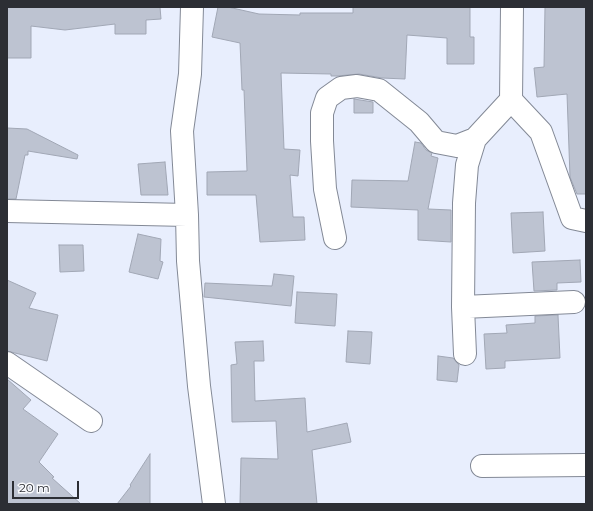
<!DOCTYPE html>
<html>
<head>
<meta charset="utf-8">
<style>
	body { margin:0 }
	#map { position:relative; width:593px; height:511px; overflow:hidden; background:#e8eefd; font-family:Montserrat,sans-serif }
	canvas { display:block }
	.frame { position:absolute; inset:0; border:8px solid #2c2e34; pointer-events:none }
	.scale { position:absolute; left:12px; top:481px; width:67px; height:18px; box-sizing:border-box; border:2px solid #2c2e34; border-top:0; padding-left:5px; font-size:12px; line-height:14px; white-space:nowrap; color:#2c2e34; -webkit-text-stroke:3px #fafbfe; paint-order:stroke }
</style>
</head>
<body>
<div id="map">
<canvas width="593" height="511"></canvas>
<div class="frame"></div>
<div class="scale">20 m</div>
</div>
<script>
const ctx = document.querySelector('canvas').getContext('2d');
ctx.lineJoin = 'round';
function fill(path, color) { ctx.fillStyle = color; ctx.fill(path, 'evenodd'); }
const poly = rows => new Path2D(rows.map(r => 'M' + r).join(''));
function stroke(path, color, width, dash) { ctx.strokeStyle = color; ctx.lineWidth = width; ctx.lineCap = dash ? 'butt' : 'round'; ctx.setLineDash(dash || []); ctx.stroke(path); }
const building = poly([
	[7,7,160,7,161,19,146,20,146,34,115,34,115,24,65,30,31,26,31,58,7,58,7,7],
	[218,7,228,7,259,14,300,15,300,13,353,13,353,7,470,7,470,37,474,37,474,64,447,64,447,38,407,35,405,79,382,78,359,74,337,76,331,76,331,74,281,73,284,149,300,150,298,176,290,175,293,217,304,217,305,240,260,242,256,195,207,195,207,172,247,171,244,90,242,90,240,43,212,37,218,7],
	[545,7,586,7,586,194,577,194,570,177,567,94,537,97,534,68,544,67,545,7],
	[354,99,373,102,373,113,354,113,354,99],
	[7,128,27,129,78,155,77,159,28,151,28,155,25,155,16,199,7,199,7,128],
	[415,142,421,143,426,150,432,153,431,156,438,158,428,209,451,210,451,242,418,240,418,210,351,207,352,180,408,181,415,142],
	[165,162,168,195,141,195,138,164,165,162],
	[543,212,545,251,513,253,511,213,543,212],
	[138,234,161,239,160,261,163,262,158,279,129,272,138,234],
	[59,245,83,245,84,271,60,272,59,245],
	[580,260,581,282,557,283,557,290,534,291,532,262,580,260],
	[274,274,294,276,291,306,204,297,205,283,272,286,274,274],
	[7,280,36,293,29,308,58,315,47,361,7,351,7,280],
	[297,292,337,294,335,326,295,323,297,292],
	[558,315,560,358,505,361,505,368,486,369,484,334,507,333,506,325,535,323,535,316,558,315],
	[348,331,372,332,370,364,346,362,348,331],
	[263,341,264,361,254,361,255,401,305,398,307,432,347,423,351,442,312,450,317,504,240,504,241,458,278,459,276,421,232,422,231,365,237,364,235,342,263,341],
	[438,356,453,358,459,365,457,382,437,380,438,356],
	[7,379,31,400,23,409,58,434,39,462,54,477,52,478,81,504,7,504,7,379],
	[150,454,150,504,117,504,131,486,130,485,150,454]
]);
const minor = poly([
	[192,7,190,74,182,131,187,215,188,261,199,386,214,504],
	[511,100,541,132,572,218,586,221],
	[511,100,512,7],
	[7,211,187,215],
	[335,238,325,189,322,141,322,113,327,98,341,88,357,86,379,90,419,122,436,142,457,146,475,139,511,100],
	[463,307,574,302],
	[465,354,463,307,464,203,467,165,475,139],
	[7,363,91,421],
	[482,466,586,465]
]);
fill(building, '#bdc3d1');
stroke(building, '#a1a7b5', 1);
stroke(minor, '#838996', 24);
stroke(minor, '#fff', 22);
</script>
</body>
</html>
